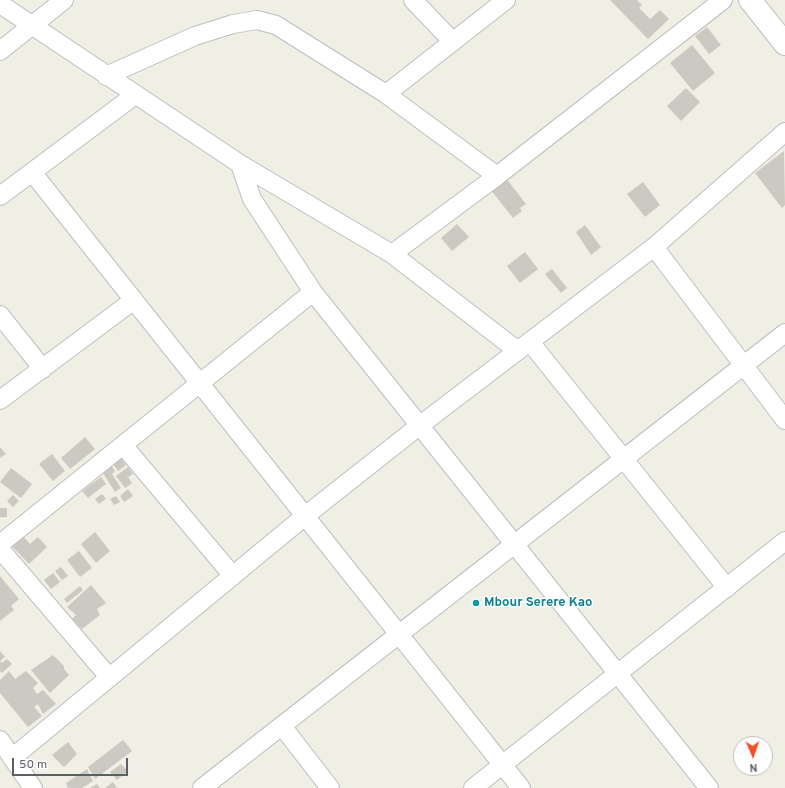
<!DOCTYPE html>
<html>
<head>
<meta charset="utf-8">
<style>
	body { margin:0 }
	#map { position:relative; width:785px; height:788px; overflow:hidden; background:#f0efe4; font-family:Overpass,sans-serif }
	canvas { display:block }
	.north { position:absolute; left:733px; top:736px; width:40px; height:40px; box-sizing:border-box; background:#fff; border:1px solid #bebfc2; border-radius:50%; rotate:178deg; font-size:11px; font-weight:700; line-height:16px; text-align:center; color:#5c5f66 }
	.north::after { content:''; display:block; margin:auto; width:14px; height:18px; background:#f74e23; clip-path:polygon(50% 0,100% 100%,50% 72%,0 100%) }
	.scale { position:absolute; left:12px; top:758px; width:116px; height:18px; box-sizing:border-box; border:2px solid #5c5f66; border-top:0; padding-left:5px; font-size:12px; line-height:14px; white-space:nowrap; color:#5c5f66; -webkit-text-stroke:3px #fff; paint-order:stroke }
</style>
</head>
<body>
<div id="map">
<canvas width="785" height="788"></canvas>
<div class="north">N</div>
<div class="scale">50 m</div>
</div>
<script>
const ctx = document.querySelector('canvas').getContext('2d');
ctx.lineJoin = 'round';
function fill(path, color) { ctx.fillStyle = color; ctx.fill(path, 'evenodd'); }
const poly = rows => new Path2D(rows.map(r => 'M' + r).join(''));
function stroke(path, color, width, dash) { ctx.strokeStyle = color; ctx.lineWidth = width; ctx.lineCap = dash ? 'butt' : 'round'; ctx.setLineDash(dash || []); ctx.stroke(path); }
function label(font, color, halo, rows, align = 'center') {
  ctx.font = font + ' Overpass,sans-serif'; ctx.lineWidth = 3; ctx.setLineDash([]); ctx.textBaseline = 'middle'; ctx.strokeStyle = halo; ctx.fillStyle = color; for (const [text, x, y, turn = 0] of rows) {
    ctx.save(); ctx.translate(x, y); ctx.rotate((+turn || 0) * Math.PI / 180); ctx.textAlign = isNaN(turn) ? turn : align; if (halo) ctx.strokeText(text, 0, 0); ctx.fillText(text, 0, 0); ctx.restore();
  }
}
const building = poly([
	[610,0,637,0,642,5,639,8,650,19,660,10,669,19,648,39],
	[707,27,721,45,709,54,695,36],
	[692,45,715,73,693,91,670,63],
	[686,88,700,102,681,121,667,106],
	[784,151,785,205,782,208,755,173],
	[505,177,526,204,520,208,522,211,513,218,490,189],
	[643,182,660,205,645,217,627,194],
	[457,224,469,237,452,251,441,238],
	[585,225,601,247,591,255,576,232],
	[525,252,538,269,520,283,507,266],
	[552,269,567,288,561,293,545,274],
	[85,437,95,449,70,469,61,458],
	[0,447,6,454,0,458],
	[52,454,65,471,53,481,39,464],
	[120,457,126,465,118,471,112,462],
	[110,464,115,471,112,474,121,488,115,492,101,470],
	[128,467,133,474,128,477,132,483,125,488,116,476],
	[11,468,32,484,21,498,0,482],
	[101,477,106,484,88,498,82,491],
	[128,489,133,496,124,502,120,496],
	[102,494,106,499,99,504,95,499],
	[13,495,19,501,13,507,7,501],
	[116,496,120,502,114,505,110,499],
	[0,508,7,508,7,517,0,517],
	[95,532,110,551,96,563,81,544],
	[21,534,30,544,38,537,47,547,29,564,10,544],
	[79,551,92,568,80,577,67,560],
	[61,567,68,576,62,580,55,571],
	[53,573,60,582,51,589,44,580],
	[0,576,19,599,11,606,14,610,0,621],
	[91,585,106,603,97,609,100,615,82,629,72,619,76,615,67,607],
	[80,586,83,590,67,603,64,599],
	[0,651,5,657,0,661,2,663,7,659,12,664,2,673,0,671],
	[53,655,64,666,64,669,69,675,50,693,31,670],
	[9,671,15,679,26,671,38,683,33,688,37,694,43,690,56,704,43,714,38,704,34,707,42,716,28,727,0,693,0,680],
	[123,740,132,751,95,779,88,767],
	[68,742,77,754,64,767,52,755],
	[121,764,128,771,117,780,110,772],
	[87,769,93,781,82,788,68,788,66,783],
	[113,782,117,788,105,788],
	[97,784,100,788,90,788]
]);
const street = poly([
	[413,0,453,42],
	[0,4,240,164,392,254,518,351],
	[0,51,64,0],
	[106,76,195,36,233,24,257,20,276,25,386,94,497,176],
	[386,94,506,0],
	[240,164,252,199,313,292,709,788],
	[32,172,521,788],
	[0,196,135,95],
	[654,247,785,420],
	[392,254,497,176,723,0],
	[0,315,43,369],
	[530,342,727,588],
	[0,400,134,300],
	[123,445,233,576],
	[0,544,313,292],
	[0,549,109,677],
	[282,726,330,788],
	[0,740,33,788],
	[12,758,305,516,419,426,654,247,785,132],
	[202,788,785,333],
	[473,788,785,541]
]);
const secondary = poly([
	[750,0,785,44]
]);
const markers = [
	[476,603,4,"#0f9aa8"]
];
const cultureNames = [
	["Mbour Serere Kao",484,603]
];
fill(building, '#cbc9c1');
stroke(street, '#bcbec4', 20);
stroke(secondary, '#bdbfc7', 24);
stroke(street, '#fff', 18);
stroke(secondary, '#fff', 22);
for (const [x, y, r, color] of markers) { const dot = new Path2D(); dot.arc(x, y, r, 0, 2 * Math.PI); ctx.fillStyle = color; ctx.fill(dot); stroke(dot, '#fff', 1.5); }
label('bold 13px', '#0d838f', '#fff', cultureNames, 'left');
</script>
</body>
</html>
